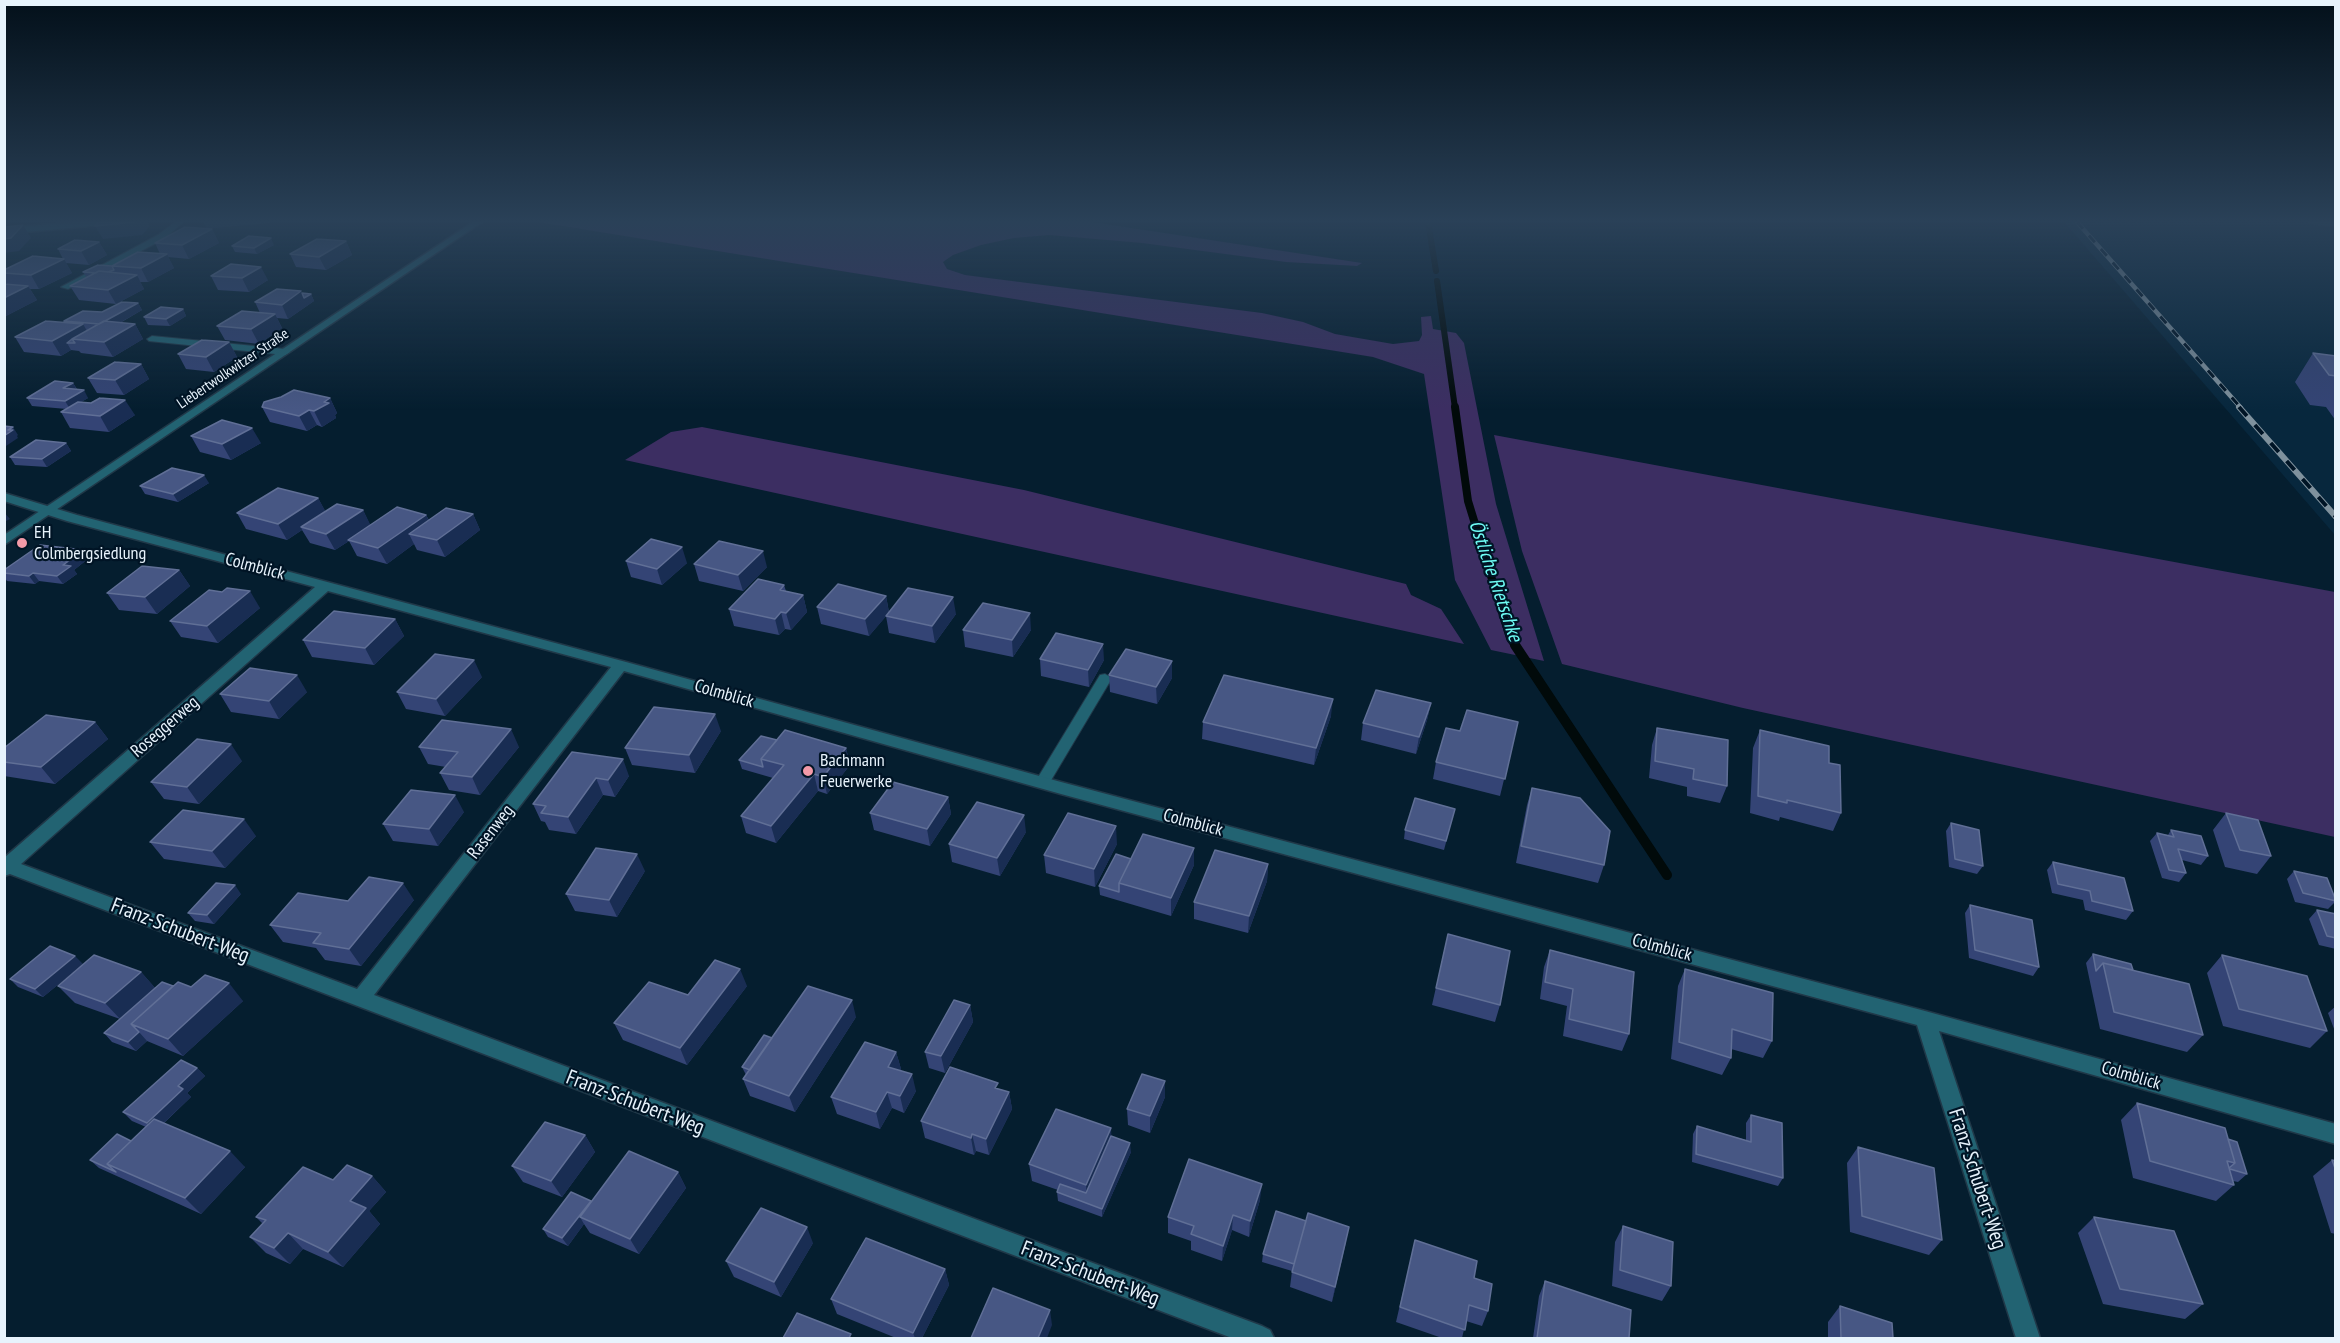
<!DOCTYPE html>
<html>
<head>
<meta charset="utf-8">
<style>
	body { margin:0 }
	#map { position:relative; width:2340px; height:1343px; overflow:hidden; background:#051e2f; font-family:"PT Sans Narrow",sans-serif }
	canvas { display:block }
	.frame { position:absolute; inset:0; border:6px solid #e7f3fc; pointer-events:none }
</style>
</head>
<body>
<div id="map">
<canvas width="2340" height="1343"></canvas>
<div class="frame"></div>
</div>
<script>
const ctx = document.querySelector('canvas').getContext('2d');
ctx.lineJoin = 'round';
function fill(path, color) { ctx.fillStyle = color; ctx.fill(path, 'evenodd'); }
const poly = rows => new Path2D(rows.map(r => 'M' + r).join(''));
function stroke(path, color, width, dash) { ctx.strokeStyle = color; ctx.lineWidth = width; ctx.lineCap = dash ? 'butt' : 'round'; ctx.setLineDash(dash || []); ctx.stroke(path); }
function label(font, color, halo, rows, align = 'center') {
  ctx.font = font + ' "PT Sans Narrow",sans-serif'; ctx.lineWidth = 4.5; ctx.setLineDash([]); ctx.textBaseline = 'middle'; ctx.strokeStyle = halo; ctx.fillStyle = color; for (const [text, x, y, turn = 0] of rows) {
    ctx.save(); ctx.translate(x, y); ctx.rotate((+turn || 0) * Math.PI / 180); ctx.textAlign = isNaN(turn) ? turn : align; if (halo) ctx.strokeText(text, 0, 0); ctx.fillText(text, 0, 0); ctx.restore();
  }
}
const built = poly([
	[2064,222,2335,222,2335,535]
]);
const green = poly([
	[538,222,1092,222,1362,263,1357,266,1286,262,1142,243,1049,235,1014,238,981,245,953,255,943,262,947,269,965,275,1262,313,1303,322,1335,334,1393,344,1419,341,1422,335,1421,317,1431,316,1433,329,1456,333,1464,343,1496,504,1544,661,1491,650,1455,580,1424,374,1373,357],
	[702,427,1024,490,1406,584,1411,595,1441,609,1464,644,625,460,671,432],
	[1494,435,2335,592,2335,837,1743,708,1562,664,1522,551]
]);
const streamFar2 = poly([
	[1428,222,1436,271],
	[1437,281,1455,408]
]);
const streamFar1 = poly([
	[1455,407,1468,501,1510,638,1516,647]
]);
const stream = poly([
	[1515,645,1667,875]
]);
const service = poly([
	[175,222,183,222,164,239,68,289,61,287,158,235,175,222],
	[2308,222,2336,222,2336,226,2312,224,2308,222],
	[152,336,285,349,290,352,285,355,149,341,147,339,152,336],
	[1105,674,1112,678,1047,787,1037,787,1035,783,1037,779,1100,675,1105,674]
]);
const minor = poly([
	[76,222,105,222,101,225,4,234,4,228,76,222],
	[4,493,77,515,626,662,1061,782,1925,1011,2336,1124,2336,1144,1939,1031,2040,1338,2016,1338,1917,1025,1061,794,624,671,374,995,1262,1326,1270,1330,1274,1338,1232,1338,10,874,4,876,4,858,315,587,67,521,4,501,4,493],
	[328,591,611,667,357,989,21,864,328,591]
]);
const tertiary = poly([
	[473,222,482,222,4,545,4,535,473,222]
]);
const railFar1 = poly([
	[2077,222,2241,408]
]);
const rail = poly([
	[2239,407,2336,517]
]);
const wall = poly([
	[212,229,219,243,189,259,168,257,174,268,148,282,140,282,144,289,116,304,79,300,70,286,87,278,83,272,160,254,155,243],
	[346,241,352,255,326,270,296,267,290,254],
	[99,242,107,255,89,265,66,263,72,273,39,289,30,289,37,300,4,317,4,284,7,284,4,281,4,270,63,259,58,249],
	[274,245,257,254,235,252,232,246],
	[211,276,268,280,249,292,218,290],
	[302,293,311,294,314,301,288,319,277,318,282,328,259,344,225,340,217,326,260,313,255,302],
	[138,303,142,310,120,323,135,324,143,339,113,357,81,353,79,351,71,350,61,356,24,352,15,337,66,323,64,321],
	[183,309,186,316,170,326,148,325,144,317],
	[229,342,237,357,214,372,186,369,178,354],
	[2313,353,2336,356,2336,421,2326,407,2310,405,2295,382],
	[141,364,149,379,124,395,97,393,88,378],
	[73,383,77,389,88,398,81,402,135,415,109,432,70,428,61,412,67,409,32,406,27,398],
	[330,398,337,413,335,415,336,418,322,427,317,425,307,431,270,422,262,407],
	[191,436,261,443,231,460,200,452],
	[66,443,71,451,47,467,15,465,10,457],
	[209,483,178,502,145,494,140,486],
	[318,498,325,511,363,510,370,525,426,515,429,520,473,514,480,530,445,557,417,550,414,544,387,564,357,556,349,541,335,550,310,543,302,530,287,540,246,529,237,513],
	[84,550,89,558,74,570,77,574,63,584,39,581,35,584,7,581,4,577,4,570],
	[626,561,687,563,662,585,631,577],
	[694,564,767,567,743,591,699,581],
	[179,570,190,586,157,614,119,610,107,593],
	[784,585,786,591,803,595,807,612,791,630,785,629,779,635,734,626,729,609],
	[222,592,260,608,218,643,181,637,170,621],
	[886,596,889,612,956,614,935,643,889,633,886,616,869,636,821,624,817,607],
	[395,619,404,636,374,665,312,657,303,640],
	[963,630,1031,630,1013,657,965,647],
	[1040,659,1104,660,1089,687,1041,676],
	[1172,661,1172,678,1157,704,1110,692,1109,675],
	[482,677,445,716,406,709,397,692],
	[307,692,279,719,231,712,220,694],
	[1431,703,1427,720,1416,754,1361,740,1363,723],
	[1331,716,1314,765,1202,739,1203,722],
	[95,722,108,739,55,784,4,776,4,748],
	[1518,722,1500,796,1433,779,1436,762,1460,731],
	[1657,728,1727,786,1720,803,1687,796,1687,787,1649,778,1652,745],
	[1760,730,1829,763,1841,813,1833,831,1780,817,1779,821,1750,813,1753,748],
	[721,731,695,773,632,765,625,748],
	[777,740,846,748,850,765,827,794,818,791,776,843,746,833,741,816,773,778,742,769,739,760],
	[419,747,519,747,480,795,449,790,440,773,446,767,428,764],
	[572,752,629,776,615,797,603,795,576,834,549,830,545,822,541,821,533,804],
	[242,761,199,804,164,799,151,782],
	[1532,788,1604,865,1598,883,1516,863,1527,805],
	[948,797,951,814,930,846,874,830,870,813],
	[1455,809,1444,850,1404,839,1405,830],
	[464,812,438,846,393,841,383,824],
	[2226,813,2271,856,2257,874,2225,867,2213,830],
	[1951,823,1983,866,1977,874,1949,867,1946,831],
	[2171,830,2208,856,2201,865,2182,860,2186,873,2179,882,2162,878,2150,841,2157,833,2168,835],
	[1026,832,1000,876,952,862,949,844],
	[256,836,225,868,164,859,150,842],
	[1117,844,1095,887,1046,873,1044,855],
	[1131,859,1194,865,1171,916,1100,895,1099,886],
	[2053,862,2133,911,2126,920,2085,910,2083,900,2052,893,2047,870],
	[1268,864,1267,881,1248,933,1194,919,1194,902],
	[645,871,617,917,575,911,566,894],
	[2294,871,2336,900,2336,901,2328,909,2295,902,2287,879],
	[241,894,214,924,195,921,188,913],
	[414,900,361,966,325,960,316,948,283,942,270,925,348,901],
	[1970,905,2039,967,2033,976,1969,958,1965,913],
	[2317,910,2336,914,2336,949,2319,945,2309,919],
	[1448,934,1500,1005,1495,1022,1432,1005],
	[1550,950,1629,1034,1622,1051,1563,1036,1567,1006,1540,999,1544,967],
	[2093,954,2133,970,2203,1035,2187,1052,2100,1029,2086,963],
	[2222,955,2327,1031,2310,1048,2223,1026,2207,973],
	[83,964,43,997,18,987,10,979],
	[1685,969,1772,1041,1763,1058,1731,1049,1731,1058,1722,1075,1671,1059,1678,986],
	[141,972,155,988,173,986,191,987,243,1001,183,1056,147,1041,136,1051,112,1042,104,1033,120,1019,75,1003,58,986],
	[747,986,687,1065,623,1040,614,1023,688,995],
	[970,1005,973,1022,945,1073,929,1068,925,1052],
	[2336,1006,2336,1034,2328,1013],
	[856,1017,795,1112,750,1096,743,1079,746,1075,742,1067,772,1038],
	[896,1052,901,1069,900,1070,916,1091,904,1113,892,1108,880,1129,837,1114,831,1097],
	[197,1068,205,1076,187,1093,191,1097,164,1123,245,1167,201,1214,99,1168,90,1160,131,1141,146,1127,132,1121,123,1112],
	[1165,1081,1165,1097,1150,1133,1128,1125,1127,1109],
	[1000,1089,1009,1092,1012,1109,989,1155,976,1151,974,1155,925,1138,921,1121],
	[2137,1103,2228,1139,2247,1174,2238,1182,2233,1181,2234,1185,2216,1201,2133,1178,2121,1120],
	[1751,1115,1783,1178,1778,1186,1692,1162,1693,1134,1697,1126,1746,1140,1746,1123],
	[1111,1128,1111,1136,1131,1152,1102,1217,1058,1201,1057,1192,1058,1190,1032,1181,1029,1164],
	[585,1135,595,1152,562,1197,523,1182,512,1166],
	[1858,1147,1942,1240,1929,1255,1850,1232,1847,1163],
	[2332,1160,2336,1161,2336,1234,2331,1233,2313,1176],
	[678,1172,686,1188,639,1254,590,1233,584,1224,568,1246,548,1237,543,1229,591,1202],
	[372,1176,386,1192,369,1211,380,1224,343,1267,303,1249,290,1264,266,1253,250,1237,263,1224,256,1217,333,1180],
	[1260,1200,1249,1237,1232,1230,1222,1261,1191,1250,1191,1241,1168,1233,1168,1217],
	[2094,1217,2203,1304,2185,1319,2103,1304,2078,1233],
	[1623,1226,1671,1286,1662,1301,1612,1286,1615,1242],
	[1415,1240,1474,1278,1488,1311,1482,1326,1466,1321,1462,1338,1442,1338,1396,1322],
	[1346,1242,1332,1302,1290,1287,1292,1271,1262,1262,1263,1254],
	[813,1243,781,1297,734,1277,726,1261],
	[945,1269,949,1285,922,1338,896,1338,837,1314,831,1299],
	[1545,1281,1629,1338,1533,1338,1539,1296],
	[1840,1306,1893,1338,1828,1338,1828,1322]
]);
const shadedWall = poly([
	[135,222,148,222,150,226,142,235,103,239,95,226],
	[203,222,278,222,207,229],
	[23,225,31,238,19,251,4,253,4,239],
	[212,229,219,243,189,259,182,245],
	[271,238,274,245,257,254,254,248],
	[346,241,352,255,326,270,319,257],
	[99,242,107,255,89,265,81,251],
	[167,254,174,268,148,282,141,268],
	[64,259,72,273,39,289,31,275],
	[261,267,268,280,249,292,242,278],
	[137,275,144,289,116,304,108,290],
	[28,286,37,300,4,317,4,298],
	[301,291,304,298,311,294,314,301,288,319,282,305],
	[138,303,142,310,105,331,101,324],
	[183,309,186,316,170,326,166,319],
	[275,314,282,328,259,344,251,329],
	[83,324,91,338,72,339,75,343,67,343,71,350,61,356,52,341],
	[135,324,143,339,113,357,104,342],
	[229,342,237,357,214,372,206,357],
	[141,364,149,379,124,395,115,380],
	[73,383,77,390,63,388],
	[84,390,88,398,70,409,65,401],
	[330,398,337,413,335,415,336,418,322,427,314,411,324,402],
	[125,400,135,415,109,432,100,416],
	[309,410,317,425,307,431,299,416],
	[13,427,18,435,17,436,18,438,6,446,4,445,4,436,8,430],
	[252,428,261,443,231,460,222,444],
	[66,443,71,451,47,467,42,459],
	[204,475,209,483,178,502,173,494],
	[318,498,327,514,301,527,302,530,287,540,278,524],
	[363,510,371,526,348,540,349,541,335,550,326,534],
	[4,512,10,519,4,522],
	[473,514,480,530,445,557,437,540],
	[426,515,434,531,409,534,414,544,387,564,378,548],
	[682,547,687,563,662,585,657,569],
	[84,550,89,558,74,570,77,574,63,584,57,576,63,565],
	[763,551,767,567,743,591,738,575],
	[179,570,190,586,157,614,145,597],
	[33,573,39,581,35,584,29,576],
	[250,591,260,608,218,643,207,626],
	[803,595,807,612,791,630,786,613],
	[886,596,889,613,869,636,865,619],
	[953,597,956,614,935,643,932,626],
	[781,612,785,629,779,635,775,619],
	[1030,613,1031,630,1013,657,1012,640],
	[395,619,404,636,374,665,365,648],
	[1103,644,1104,660,1089,687,1088,670],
	[474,660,482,677,445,716,436,699],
	[1172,661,1172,678,1157,704,1156,687],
	[297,675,307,692,279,719,269,701],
	[1333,699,1331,716,1314,765,1316,748],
	[1431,703,1427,720,1416,754,1419,737],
	[715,714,721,731,695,773,689,755],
	[95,722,108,739,55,784,41,767],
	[511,729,519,747,480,795,472,777],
	[231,744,242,761,199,804,187,787],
	[846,748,850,765,827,794,823,777],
	[623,759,629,776,615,797,608,780],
	[814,774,818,791,776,843,771,826],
	[596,778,603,795,576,834,568,817],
	[455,795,464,812,438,846,429,829],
	[948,797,951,814,930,846,927,829],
	[1024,815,1026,832,1000,876,997,858],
	[244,819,256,836,225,868,212,851],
	[1116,826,1117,844,1095,887,1094,869],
	[1194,848,1194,865,1171,916,1171,898],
	[637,854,645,871,617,917,609,900],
	[1268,864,1267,881,1248,933,1249,916],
	[403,883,414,900,361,966,349,949],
	[235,885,241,894,214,924,207,915],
	[75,956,83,964,43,997,35,989],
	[740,969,747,986,687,1065,680,1048],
	[141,972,156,989,121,1020,105,1003],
	[229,983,243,1001,183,1056,168,1039],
	[852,1000,856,1017,795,1112,789,1096],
	[970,1005,973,1022,945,1073,941,1056],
	[139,1032,147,1041,136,1051,128,1042],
	[896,1052,901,1069,893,1083,888,1067],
	[197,1068,205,1076,187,1093,191,1097,155,1131,147,1123,178,1086],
	[912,1074,916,1091,904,1113,900,1096],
	[1165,1081,1165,1097,1150,1133,1150,1116],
	[887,1092,892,1108,880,1129,876,1112],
	[1009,1092,1012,1109,989,1155,986,1139],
	[1111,1128,1112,1144,1087,1201,1086,1185],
	[972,1134,976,1151,974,1155,971,1138],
	[585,1135,595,1152,562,1197,551,1181],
	[1130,1143,1131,1152,1102,1217,1102,1209],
	[230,1151,245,1167,201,1214,185,1198],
	[678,1172,686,1188,639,1254,630,1239],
	[372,1176,386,1192,369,1211,380,1224,343,1267,328,1252,350,1201],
	[1262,1184,1260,1200,1249,1237,1250,1221],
	[591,1201,596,1209,580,1217,584,1224,568,1246,562,1238],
	[1233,1215,1232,1230,1222,1261,1223,1246],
	[807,1227,813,1243,781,1297,774,1282],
	[1349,1227,1346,1242,1332,1302,1335,1287],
	[288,1233,303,1249,290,1264,274,1248],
	[945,1269,949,1285,922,1338,915,1338,913,1333],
	[1050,1310,1052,1325,1047,1338,1038,1338]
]);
const building = poly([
	[99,222,135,222,95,226,99,222],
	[23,225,11,238,4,239,4,227,23,225],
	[185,227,212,229,182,245,155,243,185,227],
	[249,236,271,238,254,248,232,246,249,236],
	[317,239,346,241,319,257,290,254,317,239],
	[75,240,99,242,81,251,58,249,75,240],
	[138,252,167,254,141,268,112,266,138,252],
	[33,256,64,259,31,275,4,273,4,270,33,256],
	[231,264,261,267,242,278,211,276,231,264],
	[98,265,112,266,114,270,108,272,99,271,96,273,83,272,98,265],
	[99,271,137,275,108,290,70,286,99,271],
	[4,284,28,286,4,298,4,284],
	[277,289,301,291,282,305,255,302,277,289],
	[302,293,311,294,304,298,302,293],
	[122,302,138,303,105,321,99,324,64,321,83,311,102,312,122,302],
	[161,307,183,309,166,319,144,317,161,307],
	[242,311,275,314,251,329,217,326,242,311],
	[46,321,83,324,52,341,15,337,46,321],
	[104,321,135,324,104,342,72,339,104,321],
	[72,339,75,343,67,343,72,339],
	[202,340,229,342,206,357,178,354,202,340],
	[2313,353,2336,356,2336,376,2329,375,2313,353],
	[115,362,141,364,115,380,88,378,115,362],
	[55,381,73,383,63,388,84,390,65,401,27,398,55,381],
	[294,390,330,398,324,402,329,403,314,411,309,410,299,416,262,407,264,402,281,397,294,390],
	[100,398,125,400,100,416,61,412,78,402,91,403,100,398],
	[222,420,252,428,222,444,191,436,222,420],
	[4,426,13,427,8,430,13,430,4,436,4,426],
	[36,440,66,443,42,459,10,457,36,440],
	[172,468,204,475,173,494,140,486,172,468],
	[278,488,318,498,278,524,237,513,278,488],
	[337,504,363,510,326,534,301,527,337,504],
	[397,507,426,515,378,548,348,540,397,507],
	[446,508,473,514,437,540,409,534,446,508],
	[651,539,682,547,657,569,626,561,651,539],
	[719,541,763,551,738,575,694,564,719,541],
	[40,545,84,550,63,565,71,566,57,576,33,573,29,576,4,573,4,570,40,545],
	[142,566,179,570,145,597,107,593,142,566],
	[758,579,784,585,780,590,803,595,786,613,781,612,775,619,729,609,758,579],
	[838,584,886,596,865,619,817,607,838,584],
	[227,588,250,591,207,626,170,621,209,590,222,592,227,588],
	[908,588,953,597,932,626,886,616,908,588],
	[983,603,1030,613,1012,640,963,630,983,603],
	[334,611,395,619,365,648,303,640,334,611],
	[1056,633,1103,644,1088,670,1040,659,1056,633],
	[1126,649,1172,661,1156,687,1109,675,1126,649],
	[435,654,474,660,436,699,397,692,435,654],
	[250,668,297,675,269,701,220,694,250,668],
	[1224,675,1333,699,1316,748,1203,722,1224,675],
	[1376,690,1431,703,1419,737,1363,723,1376,690],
	[654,707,715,714,689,755,625,748,654,707],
	[1467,710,1518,722,1505,779,1436,762,1446,728,1460,731,1467,710],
	[46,715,95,722,41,767,4,762,4,748,46,715],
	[442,720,511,729,472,777,440,773,458,752,419,747,442,720],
	[1657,728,1728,740,1727,786,1693,779,1694,769,1655,761,1657,728],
	[785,730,846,748,823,777,814,774,771,826,741,816,784,765,761,759,785,730],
	[1760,730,1829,746,1829,763,1840,765,1841,813,1787,800,1787,803,1758,796,1760,730],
	[761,736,777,740,761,759,763,767,739,760,761,736],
	[197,739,231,744,187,787,151,782,197,739],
	[572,752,623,759,608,780,596,778,568,817,541,813,546,806,533,804,572,752],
	[893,782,948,797,927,829,870,813,893,782],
	[1532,788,1580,798,1610,831,1604,865,1521,846,1532,788],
	[411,790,455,795,429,829,383,824,411,790],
	[1415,798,1455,809,1446,841,1405,830,1415,798],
	[977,802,1024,815,997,858,949,844,977,802],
	[183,810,244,819,212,851,150,842,183,810],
	[1068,813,1116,826,1094,869,1044,855,1068,813],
	[2226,813,2258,820,2271,856,2240,850,2226,813],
	[1951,823,1979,830,1983,866,1955,859,1951,823],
	[2171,830,2201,836,2208,856,2178,849,2186,873,2169,870,2157,833,2174,837,2171,830],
	[1143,834,1194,848,1171,898,1119,883,1143,834],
	[596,848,637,854,609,900,566,894,596,848],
	[1215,850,1268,864,1249,916,1194,902,1215,850],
	[1116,854,1131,859,1119,883,1119,892,1099,886,1116,854],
	[2053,862,2124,878,2133,911,2092,901,2090,891,2058,884,2053,862],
	[2294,871,2327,878,2336,901,2303,893,2294,871],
	[369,877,403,883,349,949,313,943,321,933,270,925,298,893,348,901,369,877],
	[216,883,235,885,207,915,188,913,216,883],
	[1970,905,2032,920,2039,967,1975,950,1970,905],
	[2317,910,2336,914,2336,938,2327,936,2317,910],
	[1448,934,1510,951,1500,1005,1436,988,1448,934],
	[50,946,75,956,35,989,10,979,50,946],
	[1550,950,1634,972,1629,1034,1569,1019,1573,989,1545,982,1550,950],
	[2093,954,2131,964,2133,970,2103,963,2096,971,2093,954],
	[94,955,141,972,105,1003,58,986,94,955],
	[2222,955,2307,976,2327,1031,2239,1009,2222,955],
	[715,960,740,969,680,1048,614,1023,649,982,688,995,715,960],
	[2103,963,2189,984,2203,1035,2114,1012,2103,963],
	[1685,969,1773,993,1772,1041,1732,1029,1731,1058,1679,1042,1685,969],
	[205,975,229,983,168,1039,131,1024,178,982,191,987,205,975],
	[162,982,173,986,131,1024,139,1032,128,1042,104,1033,162,982],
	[808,986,852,1000,789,1096,743,1079,808,986],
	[954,1000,970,1005,941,1056,925,1052,954,1000],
	[764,1035,772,1038,750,1070,742,1067,764,1035],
	[865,1042,896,1052,888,1067,912,1074,900,1096,887,1092,876,1112,831,1097,865,1042],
	[181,1060,197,1068,178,1086,183,1089,147,1123,123,1112,181,1060],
	[950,1067,998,1083,995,1088,1009,1092,986,1139,972,1134,971,1138,921,1121,950,1067],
	[1142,1074,1165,1081,1150,1116,1127,1109,1142,1074],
	[2137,1103,2225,1128,2235,1163,2227,1161,2234,1185,2150,1161,2137,1103],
	[1056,1109,1111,1128,1086,1185,1029,1164,1056,1109],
	[1751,1115,1782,1123,1783,1178,1696,1154,1697,1126,1751,1142,1751,1115],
	[154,1119,230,1151,185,1198,107,1164,154,1119],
	[545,1122,585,1135,551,1181,512,1166,545,1122],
	[117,1134,131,1141,107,1164,116,1172,90,1160,117,1134],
	[1111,1136,1130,1143,1102,1209,1057,1192,1060,1184,1086,1193,1111,1136],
	[2228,1139,2237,1142,2247,1174,2230,1169,2229,1168,2235,1163,2228,1139],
	[1858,1147,1934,1168,1942,1240,1862,1216,1858,1147],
	[629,1151,678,1172,630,1239,580,1217,629,1151],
	[1189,1159,1262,1184,1250,1221,1233,1215,1223,1246,1191,1234,1194,1226,1168,1217,1189,1159],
	[2332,1160,2336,1161,2336,1171,2332,1160],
	[347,1165,372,1176,350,1201,366,1208,328,1252,288,1233,274,1248,250,1237,266,1220,256,1217,303,1167,333,1180,347,1165],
	[571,1192,591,1201,562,1238,543,1229,571,1192],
	[761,1208,807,1227,774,1282,726,1261,761,1208],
	[1276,1211,1306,1221,1294,1264,1263,1254,1276,1211],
	[1308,1213,1349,1227,1335,1287,1292,1272,1308,1213],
	[2094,1217,2174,1231,2203,1304,2120,1289,2094,1217],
	[1623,1226,1673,1242,1671,1286,1620,1270,1623,1226],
	[866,1238,945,1269,913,1333,831,1299,866,1238],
	[1415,1240,1477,1261,1474,1278,1492,1284,1488,1311,1469,1305,1465,1330,1400,1307,1415,1240],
	[1545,1281,1631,1310,1629,1338,1537,1338,1545,1281],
	[993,1288,1050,1310,1038,1338,971,1338,993,1288],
	[1840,1306,1892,1323,1893,1338,1841,1338,1840,1306],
	[797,1313,851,1334,849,1338,783,1338,797,1313]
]);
const markers = [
	[22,543,6,"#f39aa8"],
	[808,771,6,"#f39aa8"]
];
const farStreetnames = [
	["Liebertwolkwitzer Straße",233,369,-34]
];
const poiNames = [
	["EH",34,533],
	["Colmbergsiedlung",34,554],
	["Bachmann",820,761],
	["Feuerwerke",820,782]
];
const streetNames = [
	["Colmblick",255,567,15],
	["Colmblick",724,694,16],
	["Roseggerweg",165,727,-41],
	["Colmblick",1193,823,15],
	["Rasenweg",491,832,-52],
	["Colmblick",1662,948,15],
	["Colmblick",2131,1076,16]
];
const waterNames = [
	["Östliche Rietschke",1495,581,71]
];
const nearStreetnames = [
	["Franz-Schubert-Weg",180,931,21],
	["Franz-Schubert-Weg",635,1103,21],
	["Franz-Schubert-Weg",1977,1179,72],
	["Franz-Schubert-Weg",1090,1274,21]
];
fill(built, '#07273d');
fill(green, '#3c2e62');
stroke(streamFar2, '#010a0a', 6);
stroke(streamFar1, '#010a0a', 8);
stroke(stream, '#010a0a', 10);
stroke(service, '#203848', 2);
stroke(minor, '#203848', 3);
stroke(tertiary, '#203848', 3);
fill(service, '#226372');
fill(minor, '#226372');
fill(tertiary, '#226372');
stroke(railFar1, '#7f919d', 4.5);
stroke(rail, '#7f919d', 6);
stroke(railFar1, '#001425', 3, [9]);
stroke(rail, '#001425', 4, [12]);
fill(wall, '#344475');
fill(shadedWall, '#192d53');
fill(building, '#475784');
stroke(building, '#606f96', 1.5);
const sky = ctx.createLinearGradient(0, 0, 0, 410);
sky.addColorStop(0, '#03101a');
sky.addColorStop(0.54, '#2a4158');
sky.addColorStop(1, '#2a415800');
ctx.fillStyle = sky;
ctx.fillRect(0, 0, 2340, 410);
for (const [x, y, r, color] of markers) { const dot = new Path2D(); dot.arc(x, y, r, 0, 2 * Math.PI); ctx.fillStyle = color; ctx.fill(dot); stroke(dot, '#001425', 2); }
label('15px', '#e7f3fc', '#001425', farStreetnames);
label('18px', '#e7f3fc', '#001425', poiNames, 'left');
label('18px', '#e7f3fc', '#001425', streetNames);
label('italic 20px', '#6dfbf4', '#001425', waterNames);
label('21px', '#e7f3fc', '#001425', nearStreetnames);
</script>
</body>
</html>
